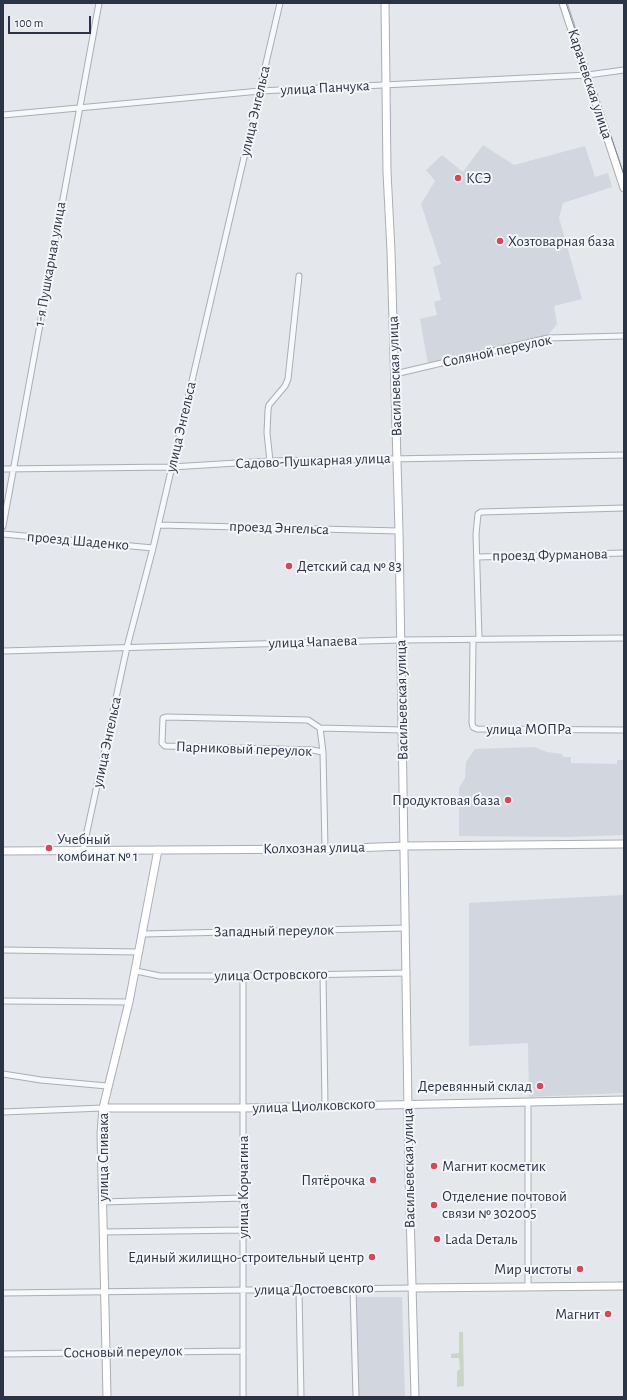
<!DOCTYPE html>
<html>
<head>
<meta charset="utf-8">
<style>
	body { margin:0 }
	#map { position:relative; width:627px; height:1400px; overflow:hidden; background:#e4e7ec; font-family:"Alegreya Sans",sans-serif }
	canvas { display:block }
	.frame { position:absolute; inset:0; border:4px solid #2b3445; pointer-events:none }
	.scale { position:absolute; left:8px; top:16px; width:83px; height:18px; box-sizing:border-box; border:2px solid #2b3445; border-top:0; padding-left:5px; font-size:12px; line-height:14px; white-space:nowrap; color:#2b3445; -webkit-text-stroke:3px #f4f6f9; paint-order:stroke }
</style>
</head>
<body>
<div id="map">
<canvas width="627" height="1400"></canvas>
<div class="frame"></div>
<div class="scale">100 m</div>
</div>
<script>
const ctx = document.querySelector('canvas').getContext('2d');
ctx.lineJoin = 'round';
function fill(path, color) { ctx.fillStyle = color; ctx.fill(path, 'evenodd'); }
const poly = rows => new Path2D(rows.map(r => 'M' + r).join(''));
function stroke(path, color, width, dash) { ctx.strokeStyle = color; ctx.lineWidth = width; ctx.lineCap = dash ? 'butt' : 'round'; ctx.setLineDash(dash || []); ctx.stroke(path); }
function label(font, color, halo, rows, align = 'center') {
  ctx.font = font + ' "Alegreya Sans",sans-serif'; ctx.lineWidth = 4; ctx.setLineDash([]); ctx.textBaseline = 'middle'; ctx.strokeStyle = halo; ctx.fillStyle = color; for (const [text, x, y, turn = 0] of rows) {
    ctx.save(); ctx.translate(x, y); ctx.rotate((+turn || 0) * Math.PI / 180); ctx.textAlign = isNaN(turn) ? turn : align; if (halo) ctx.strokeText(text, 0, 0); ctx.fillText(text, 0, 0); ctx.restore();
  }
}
const built = poly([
	[483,145,514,165,585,146,595,177,608,173,612,187,563,203,559,218,582,299,554,306,557,324,548,335,428,364,420,319,437,315,434,302,441,300,433,267,441,264,421,204,435,181,426,170,442,155,463,172],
	[534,747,547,752,562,754,563,757,571,757,571,763,617,764,617,760,624,760,624,835,567,837,459,836,459,788,465,778,466,762,475,749],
	[624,895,624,1093,529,1097,528,1043,469,1046,469,903],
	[355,1297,402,1297,405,1397,358,1397]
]);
const green = poly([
	[459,1332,463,1332,464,1386,457,1387,457,1371,460,1369,459,1358,451,1358,451,1354,459,1353]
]);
const street = poly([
	[3,115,260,91,588,75,624,70],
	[395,374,548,338,624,336],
	[270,461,267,433,268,410,269,405,285,386,288,379,299,276],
	[3,469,171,467,270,461,624,455],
	[159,525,399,531],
	[3,526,99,3],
	[3,534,153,548],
	[477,557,624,553],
	[479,639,476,534,478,514,481,512,624,508],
	[473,640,472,723,473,727,477,729,624,730],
	[3,651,401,640,624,638],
	[320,728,323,752],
	[325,849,323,752,312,750,165,746,162,743,163,718,166,717,308,720,320,728,403,730],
	[83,850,127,647,153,548,280,3],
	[143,934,406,928],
	[3,950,139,952],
	[136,971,160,976,243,976,407,973],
	[323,975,325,1106],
	[243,976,243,1397],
	[3,1001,129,1002],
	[3,1074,41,1080,107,1086],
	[3,1112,103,1108],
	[102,1202,243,1198],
	[103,1232,243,1230],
	[528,1287,528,1102],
	[353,1288,356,1397],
	[299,1290,301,1397],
	[3,1293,413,1288],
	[3,1354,242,1351]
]);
const secondary = poly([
	[385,3,387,172,391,251,399,531,409,1173,415,1397],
	[563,3,624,188],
	[3,851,325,849,405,846,624,844],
	[103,1108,243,1108,624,1100],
	[413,1288,624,1286],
	[107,1397,101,1133,103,1108,129,1002,158,850]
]);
const tram = poly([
	[566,3,624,175]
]);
const markers = [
	[458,178,4,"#d1495b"],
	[500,241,4,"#d1495b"],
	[289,566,4,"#d1495b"],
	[508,800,4,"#d1495b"],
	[49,848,4,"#d1495b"],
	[540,1086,4,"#d1495b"],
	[434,1166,4,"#d1495b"],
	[373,1180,4,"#d1495b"],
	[434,1205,4,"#d1495b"],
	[437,1239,4,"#d1495b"],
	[372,1257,4,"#d1495b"],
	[580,1269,4,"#d1495b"],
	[608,1314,4,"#d1495b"]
];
const streetNames = [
	["Карачевская улица",590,84,72],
	["улица Панчука",325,88,-3],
	["улица Энгельса",255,111,-77],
	["1-я Пушкарная улица",50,264,-80],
	["Соляной переулок",497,351,-12],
	["Васильевская улица",395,376,-92],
	["улица Энгельса",181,427,-77],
	["Садово-Пушкарная улица",313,461,-2],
	["проезд Энгельса",279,528,2],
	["проезд Шаденко",78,541,5],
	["проезд Фурманова",550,555,-1],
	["улица Чапаева",313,642,-2],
	["Васильевская улица",402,700,-91],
	["улица МОПРа",529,729],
	["улица Энгельса",107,742,-78],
	["Парниковый переулок",244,749,2],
	["Колхозная улица",314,848,-1],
	["Западный переулок",274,931,-1],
	["улица Островского",271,975,-1],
	["улица Циолковского",314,1106,-2],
	["улица Спивака",103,1157,-90],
	["Васильевская улица",409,1168,-91],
	["улица Корчагина",243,1187,-90],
	["улица Достоевского",314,1289,-1],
	["Сосновый переулок",123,1352,-1]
];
const poiNames = [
	["КСЭ",466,178],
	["Хозтоварная база",508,241],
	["Детский сад № 83",297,566],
	["Продуктовая база",500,800,"right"],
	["Учебный",57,839],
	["комбинат № 1",57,856],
	["Деревянный склад",532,1086,"right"],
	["Магнит косметик",442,1166],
	["Пятёрочка",365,1180,"right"],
	["Отделение почтовой",442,1196],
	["связи № 302005",442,1213],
	["Lada Dеталь",445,1239],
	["Единый жилищно-строительный центр",364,1257,"right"],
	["Мир чистоты",572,1269,"right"],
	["Магнит",600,1314,"right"]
];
fill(built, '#d2d6de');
fill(green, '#c9d6c5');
stroke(street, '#a9aeb7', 7);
stroke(secondary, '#a9aeb7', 9);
stroke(street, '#f7f8fa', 5);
stroke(secondary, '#fff', 7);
stroke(tram, '#7d8696', 1);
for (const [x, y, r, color] of markers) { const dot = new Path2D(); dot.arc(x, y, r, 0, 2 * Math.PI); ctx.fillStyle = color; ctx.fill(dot); stroke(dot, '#f4f6f9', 1.5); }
label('15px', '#2b3445', '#f4f6f9', streetNames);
label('15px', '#2b3445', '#f4f6f9', poiNames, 'left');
</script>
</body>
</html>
